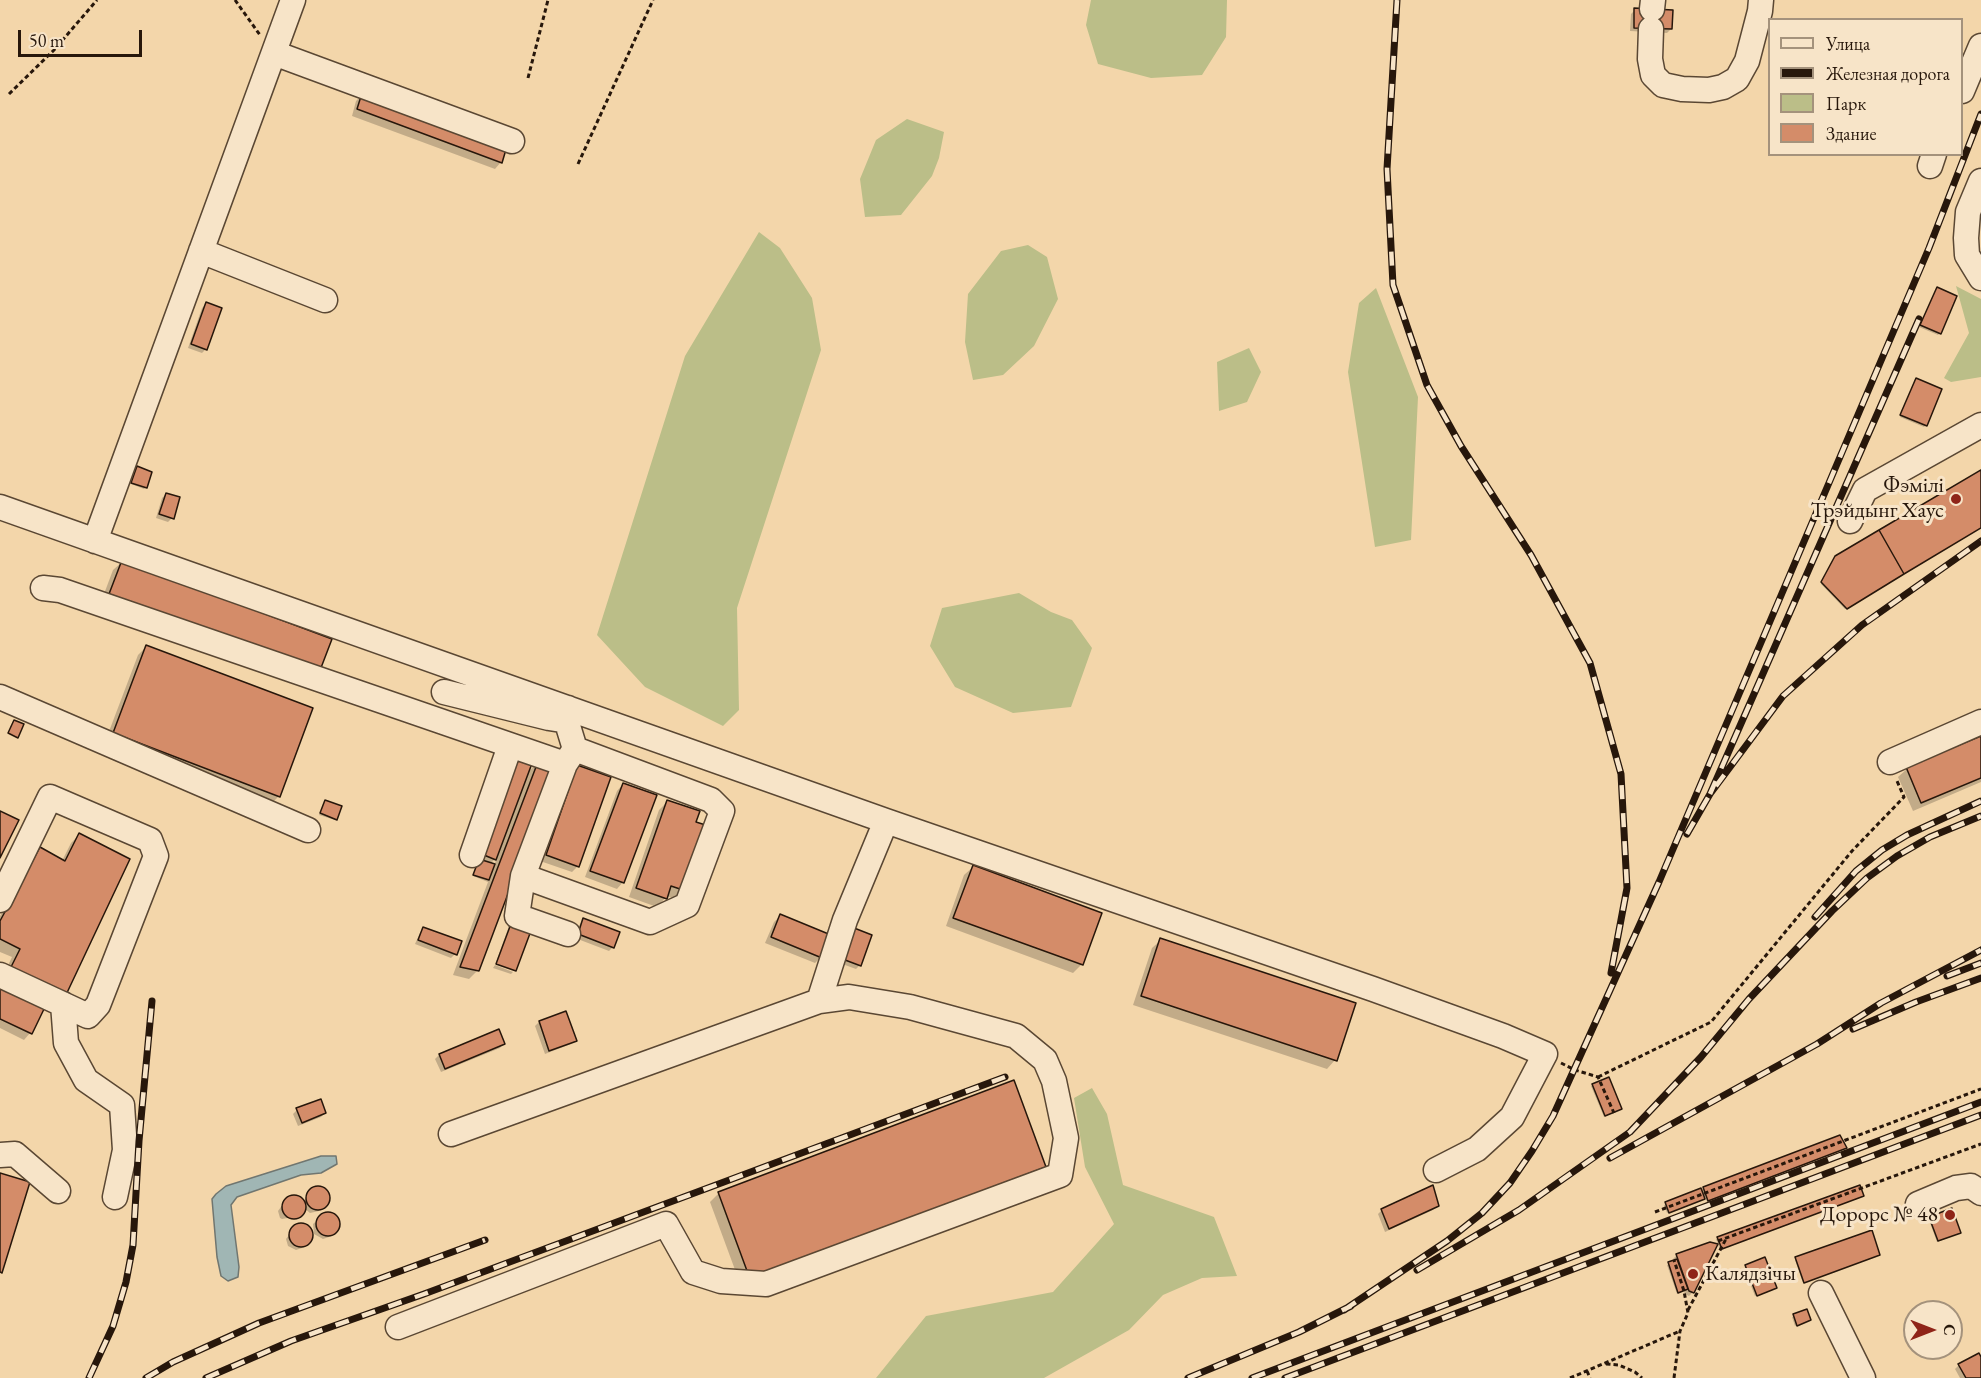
<!DOCTYPE html>
<html>
<head>
<meta charset="utf-8">
<style>
	body { margin:0 }
	#map { position:relative; width:1981px; height:1378px; overflow:hidden; background:#f3d6aa; font-family:"EB Garamond",serif }
	canvas { display:block }
	.legend { position:absolute; left:1768px; top:18px; width:195px; height:138px; box-sizing:border-box; background:#f7e4c8; border:2px solid #a4927c; margin:0; padding:8px 10px; list-style:none; font-size:18px; color:#27170b }
	.legend li { display:flex; align-items:center; gap:12px; height:30px }
	.legend b { width:30px; border:2px solid #a4927c }
	.north { position:absolute; left:1903px; top:1300px; width:60px; height:60px; box-sizing:border-box; background:#f7e4c8; border:2px solid #a4927c; border-radius:50%; rotate:90deg; font-size:16px; font-weight:700; line-height:24px; text-align:center; color:#27170b }
	.north::after { content:''; display:block; margin:auto; width:21px; height:27px; background:#8f2418; clip-path:polygon(50% 0,100% 100%,50% 72%,0 100%) }
	.scale { position:absolute; left:18px; top:30px; width:124px; height:27px; box-sizing:border-box; border:3px solid #27170b; border-top:0; padding-left:8px; font-size:18px; line-height:21px; white-space:nowrap; color:#27170b; -webkit-text-stroke:4px #f7e4c8; paint-order:stroke }
</style>
</head>
<body>
<div id="map">
<canvas width="1981" height="1378"></canvas>
<ul class="legend">
<li><b style="height:8px;background:#f7e4c8"></b>Улица</li>
<li><b style="height:8px;background:#27170b"></b>Железная дорога</li>
<li><b style="height:16px;background:#bbbe88"></b>Парк</li>
<li><b style="height:16px;background:#d48c69"></b>Здание</li>
</ul>
<div class="north">С</div>
<div class="scale">50 m</div>
</div>
<script>
const ctx = document.querySelector('canvas').getContext('2d');
ctx.lineJoin = 'round';
function fill(path, color) { ctx.fillStyle = color; ctx.fill(path, 'evenodd'); }
const poly = rows => new Path2D(rows.map(r => 'M' + r).join(''));
function stroke(path, color, width, dash) { ctx.strokeStyle = color; ctx.lineWidth = width; ctx.lineCap = dash ? 'butt' : 'round'; ctx.setLineDash(dash || []); ctx.stroke(path); }
function label(font, color, halo, rows, align = 'center') {
  ctx.font = font + ' "EB Garamond",serif'; ctx.lineWidth = 6; ctx.setLineDash([]); ctx.textBaseline = 'middle'; ctx.strokeStyle = halo; ctx.fillStyle = color; for (const [text, x, y, turn = 0] of rows) {
    ctx.save(); ctx.translate(x, y); ctx.rotate((+turn || 0) * Math.PI / 180); ctx.textAlign = isNaN(turn) ? turn : align; if (halo) ctx.strokeText(text, 0, 0); ctx.fillText(text, 0, 0); ctx.restore();
  }
}
const green = poly([
	[1091,0,1227,0,1226,37,1202,75,1151,78,1098,64,1086,25],
	[907,119,944,132,939,158,932,176,901,215,865,217,860,179,876,140],
	[759,232,780,248,812,298,821,350,737,608,739,710,723,726,645,687,597,635,685,356],
	[1028,245,1047,257,1058,299,1034,346,1003,375,973,380,965,342,968,294,1001,251],
	[1956,286,1981,299,1981,377,1951,382,1944,378,1969,333],
	[1376,288,1418,397,1411,540,1375,547,1348,372,1359,303],
	[1249,348,1261,372,1247,402,1219,411,1217,362],
	[1019,593,1051,612,1072,620,1092,648,1071,707,1013,713,955,687,930,646,942,608],
	[1092,1088,1107,1114,1123,1185,1214,1217,1237,1276,1202,1278,1163,1295,1129,1330,1044,1378,876,1378,926,1316,1053,1292,1114,1224,1085,1167,1074,1098]
]);
const water = poly([
	[321,1156,336,1156,337,1164,321,1173,301,1175,237,1197,231,1205,239,1267,238,1277,228,1281,221,1276,217,1257,212,1199,216,1194,226,1186,321,1156]
]);
const shadow = poly([
	[1635,10,1671,29,1667,33,1630,31,1631,14],
	[362,95,501,162,495,169,352,116,356,101],
	[1937,289,1940,333,1938,335,1919,327],
	[206,304,206,349,202,353,188,348,202,308],
	[1915,381,1926,425,1924,427,1900,417],
	[136,470,146,487,144,489,131,484],
	[1981,472,1981,528,1845,609,1821,584,1833,559],
	[166,494,172,518,168,522,156,518,162,498],
	[122,562,330,640,101,602,113,570],
	[146,647,279,796,270,805,105,742,138,655],
	[1981,737,1981,782,1913,811,1898,777,1907,769],
	[539,761,478,970,469,979,453,975,488,882,473,876,478,861,527,773],
	[497,857,494,866,490,864],
	[571,774,609,778,578,866,572,872,540,861],
	[623,784,623,882,617,889,585,877,617,791],
	[325,801,336,819,335,820,319,815],
	[668,801,698,812,679,900,667,896,657,907,629,897,659,810],
	[79,835,128,860,1,980,12,957,0,952,0,916,31,858,40,849,62,861,71,843],
	[973,867,1082,964,1073,973,946,926,964,875],
	[780,916,821,957,815,963,765,943,774,922],
	[584,920,613,947,609,951,575,938,580,924],
	[513,923,515,969,496,962,509,926],
	[424,929,455,954,451,958,415,944,420,933],
	[845,932,860,965,856,969,834,961],
	[1161,940,1335,1060,1327,1069,1133,1005,1152,948],
	[495,965,513,972,511,974,493,968],
	[0,987,43,1007,30,1033,24,1040,0,1028],
	[565,1013,575,1041,571,1044,545,1054,535,1026,539,1022],
	[498,1031,503,1044,500,1048,441,1072,435,1059,439,1055],
	[1593,1085,1620,1109,1604,1117,1591,1086],
	[297,1110,325,1113,321,1117,298,1126,293,1114],
	[1843,1149,1707,1202,1705,1197,1702,1200,1667,1213,1664,1205,1704,1188],
	[1045,1167,1036,1175,741,1286,710,1202,719,1193],
	[317,1187,324,1189,328,1198,319,1211,310,1213,304,1208,299,1216,282,1219,280,1218,278,1211,286,1200,293,1197,303,1202,311,1191],
	[1863,1196,1720,1250,1716,1239,1718,1238],
	[1437,1206,1433,1210,1385,1232,1378,1214,1382,1210],
	[331,1214,336,1218,337,1228,329,1237,323,1239,314,1234,313,1224,323,1215],
	[1930,1218,1958,1234,1937,1242,1929,1220],
	[300,1224,310,1229,311,1238,302,1248,296,1250,288,1246,286,1239,294,1228],
	[1677,1255,1693,1292,1689,1296,1685,1294,1684,1291,1677,1294,1667,1265,1674,1262,1673,1259],
	[1879,1255,1803,1283,1795,1260,1796,1259],
	[1764,1259,1773,1289,1755,1296,1744,1268],
	[1806,1311,1809,1320,1795,1326,1792,1317],
	[1981,1360,1981,1378,1960,1378,1955,1369,1959,1365]
]);
const building = poly([
	[1634,8,1673,10,1672,29,1634,28,1634,8],
	[362,93,507,146,502,163,357,109,362,93],
	[1937,287,1957,296,1941,334,1920,325,1937,287],
	[206,302,222,308,207,350,191,344,206,302],
	[1916,378,1942,389,1927,426,1900,415,1916,378],
	[137,466,152,472,147,488,131,483,137,466],
	[1981,470,1981,528,1904,574,1879,530,1981,470],
	[166,493,180,497,174,519,159,514,166,493],
	[1879,530,1904,574,1847,609,1821,582,1835,556,1879,530],
	[122,560,332,639,319,673,109,594,122,560],
	[146,645,313,708,280,797,113,733,146,645],
	[14,720,24,724,18,738,8,733,14,720],
	[1981,736,1981,778,1921,803,1906,767,1981,736],
	[516,752,534,758,496,860,479,853,516,752],
	[539,759,556,766,479,971,460,967,539,759],
	[577,765,611,777,579,867,546,855,577,765],
	[623,783,657,795,624,883,590,871,623,783],
	[325,800,342,806,337,820,320,813,325,800],
	[667,800,700,811,696,822,712,827,689,892,671,886,667,899,636,888,667,800],
	[0,811,19,820,0,858,0,811],
	[79,833,130,859,65,997,9,971,20,949,0,939,0,921,40,847,65,861,79,833],
	[479,859,495,864,489,880,473,875,479,859],
	[973,865,1102,913,1083,965,953,918,973,865],
	[780,914,831,935,822,958,771,937,780,914],
	[583,918,620,932,614,948,578,934,583,918],
	[512,921,532,928,516,971,496,964,512,921],
	[849,926,872,935,861,966,837,957,849,926],
	[423,927,462,941,457,955,418,940,423,927],
	[1160,938,1356,1003,1337,1061,1141,996,1160,938],
	[0,986,45,1007,32,1034,0,1019,0,986],
	[566,1011,577,1041,549,1051,539,1021,566,1011],
	[499,1029,505,1044,445,1069,439,1054,499,1029],
	[1609,1077,1622,1109,1605,1116,1592,1084,1609,1077],
	[1014,1080,1046,1167,750,1279,718,1192,1014,1080],
	[321,1099,326,1113,302,1123,296,1108,321,1099],
	[1840,1135,1847,1148,1708,1201,1703,1187,1840,1135],
	[0,1173,30,1182,2,1273,0,1272,0,1173],
	[1433,1185,1439,1206,1389,1229,1381,1209,1433,1185],
	[1860,1185,1864,1196,1722,1249,1717,1237,1860,1185],
	'306 1198a12 12 0 1 1 24 0a12 12 0 1 1-24 0Z',
	[1701,1188,1705,1199,1669,1213,1665,1202,1701,1188],
	'282 1207a12 12 0 1 1 24 0a12 12 0 1 1-24 0Z',
	[1952,1208,1961,1233,1938,1241,1929,1217,1952,1208],
	'316 1224a12 12 0 1 1 24 0a12 12 0 1 1-24 0Z',
	'289 1235a12 12 0 1 1 24 0a12 12 0 1 1-24 0Z',
	[1872,1230,1880,1255,1804,1283,1795,1257,1872,1230],
	[1710,1242,1718,1244,1694,1293,1689,1291,1676,1254,1710,1242],
	[1765,1257,1777,1288,1757,1296,1745,1265,1765,1257],
	[1677,1259,1688,1289,1678,1293,1668,1262,1677,1259],
	[1807,1309,1811,1320,1797,1326,1793,1314,1807,1309],
	[1979,1353,1981,1357,1981,1378,1966,1378,1958,1364,1979,1353]
]);
const path = poly([
	[235,0,260,35],
	[528,78,548,0],
	[9,94,54,50,97,0],
	[578,164,653,0],
	[1561,1063,1575,1070,1598,1077,1614,1113],
	[1598,1077,1711,1022,1852,851,1904,797,1897,781],
	[1655,1212,1981,1089],
	[1718,1241,1981,1144],
	[1688,1310,1726,1239],
	[1606,1364,1619,1365,1635,1372,1642,1378],
	[1587,1371,1590,1378],
	[1570,1378,1680,1331],
	[1674,1378,1680,1331,1688,1313,1684,1291,1674,1260]
]);
const minor = poly([
	[1652,9,1653,0],
	[1651,29,1650,59,1653,75,1663,85,1682,89,1709,90,1723,87,1737,79,1747,61,1760,11,1761,0],
	[274,53,512,141],
	[1962,91,1981,46],
	[1930,166,1934,154],
	[1981,181,1968,212,1966,238,1967,255,1981,278],
	[201,251,325,300],
	[0,507,886,821,1373,989,1503,1036,1545,1054,1512,1117,1477,1149,1436,1170],
	[1850,521,1865,490,1981,425],
	[95,541,293,0],
	[43,588,60,590,565,764,575,749,568,726,568,708],
	[444,692,549,718,568,721],
	[0,697,308,830],
	[1890,762,1981,722],
	[565,764,523,876,650,922,687,905,722,811,711,800,575,749],
	[472,855,510,746],
	[523,876,517,916,568,934],
	[0,900,50,797,150,840,156,856,98,1005,88,1016,0,975],
	[819,1001,845,920,886,821],
	[63,1004,66,1043,86,1080,122,1105,125,1150,115,1197],
	[0,1155,15,1154,58,1191],
	[1918,1204,1956,1188,1971,1186,1981,1193],
	[1821,1293,1863,1378],
	[398,1327,666,1224,693,1272,721,1281,766,1284,1060,1175,1066,1138,1054,1081,1045,1060,1016,1036,910,1007,849,997,819,1001,451,1134]
]);
const rail = poly([
	[1397,0,1387,169,1393,285,1427,385,1461,446,1531,555,1590,663,1621,774,1627,888,1611,973],
	[1710,794,1919,319],
	[1687,834,1710,794,1783,696,1862,625,1981,541],
	[1815,917,1856,871,1882,850,1907,835,1981,801],
	[1947,976,1981,963],
	[1853,1029,1916,1002,1981,978],
	[1610,1158,1817,1044,1881,1003,1981,950],
	[1417,1270,1519,1210,1630,1132,1701,1057,1749,999,1832,911,1867,878,1897,856,1930,837,1981,816],
	[1344,1310,1447,1241,1482,1213,1510,1183,1532,1151,1553,1116,1659,882,1929,248,1981,114],
	[89,1378,113,1326,126,1282,133,1245,139,1141,152,1001],
	[146,1378,173,1362,259,1323,485,1240],
	[206,1378,291,1341,424,1294,1005,1077],
	[1188,1378,1299,1332,1351,1306],
	[1252,1378,1981,1102],
	[1285,1378,1981,1115]
]);
const markers = [
	[1956,499,6,"#8f2418"],
	[1950,1215,6,"#8f2418"],
	[1693,1274,6,"#8f2418"]
];
const poiNames = [
	["Фэмілі",1944,486],
	["Трэйдынг Хаус",1944,511],
	["Дорорс № 48",1938,1215],
	["Калядзічы",1705,1274,"left"]
];
fill(green, '#bbbe88');
fill(water, '#a0b6b4');
stroke(water, '#707670', 1.5);
fill(shadow, '#0003');
fill(building, '#d48c69');
stroke(building, '#27170b', 1.5);
stroke(minor, '#5a4733', 27);
stroke(path, '#27170b', 3, [4.5, 3]);
stroke(minor, '#f7e4c8', 24);
stroke(rail, '#27170b', 7);
stroke(rail, '#f7e4c8', 4.5, [14]);
for (const [x, y, r, color] of markers) { const dot = new Path2D(); dot.arc(x, y, r, 0, 2 * Math.PI); ctx.fillStyle = color; ctx.fill(dot); stroke(dot, '#f7e4c8', 2); }
label('22px', '#27170b', '#f7e4c8', poiNames, 'right');
</script>
</body>
</html>
